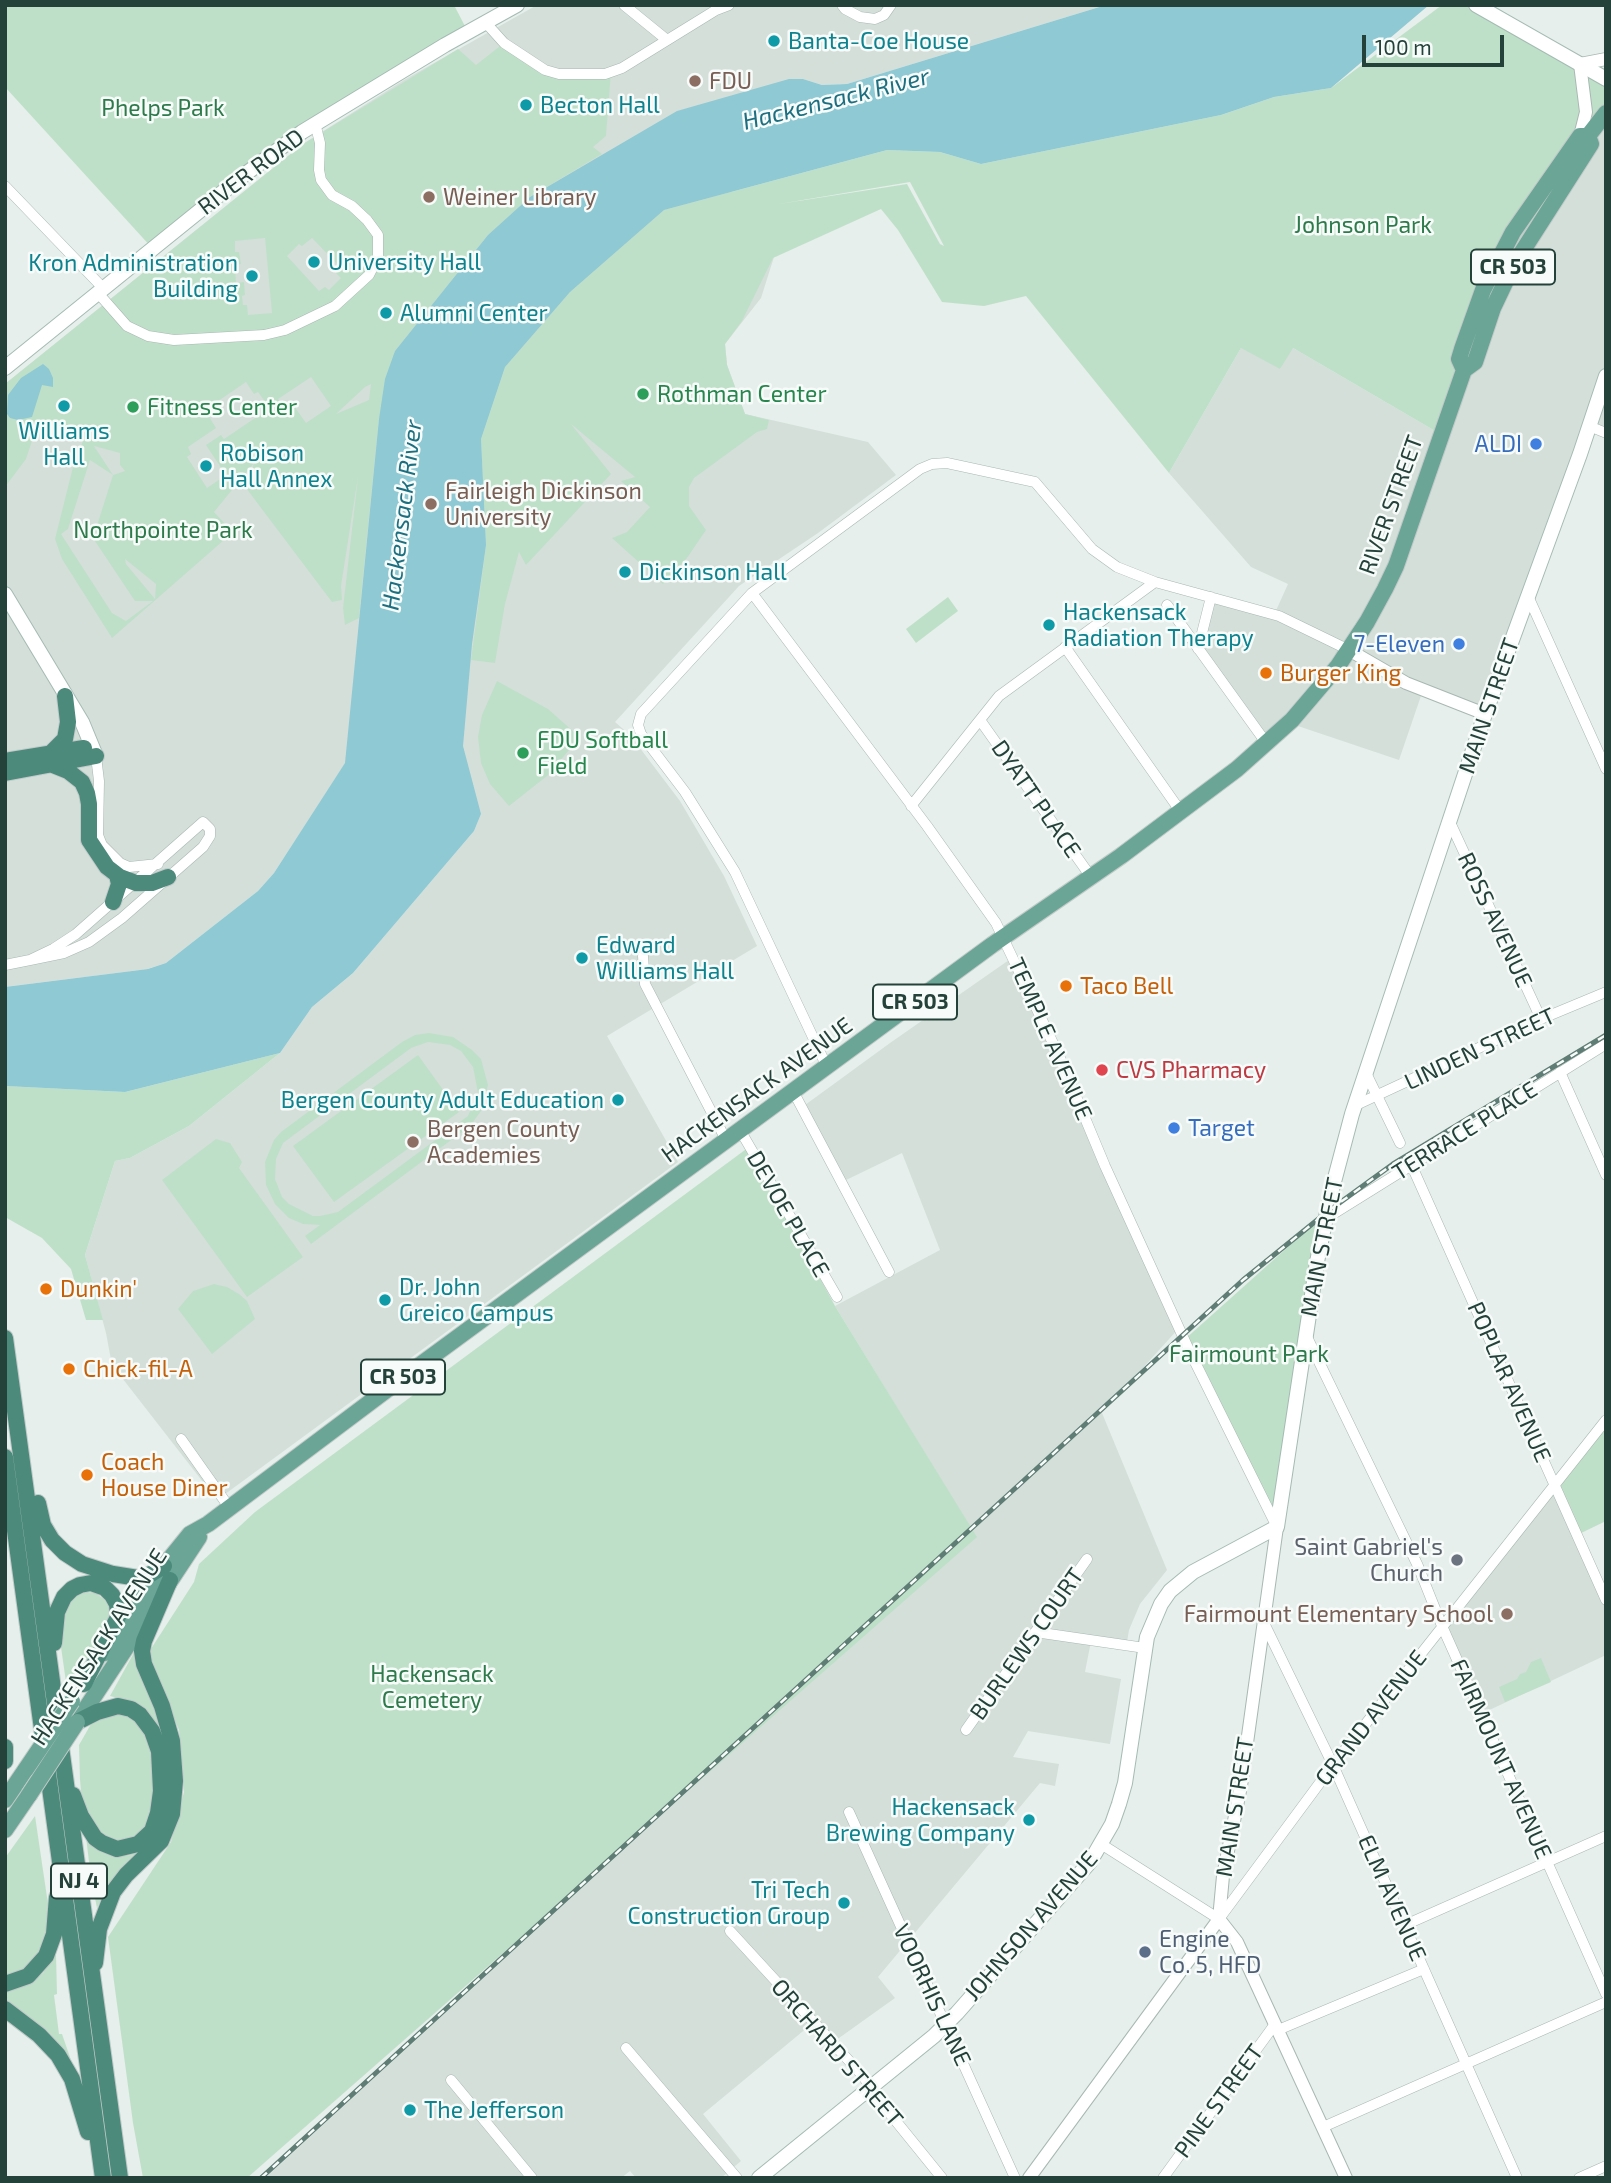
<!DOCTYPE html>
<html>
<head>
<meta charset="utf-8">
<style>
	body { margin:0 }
	#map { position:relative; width:1611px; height:2183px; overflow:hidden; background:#e6efeb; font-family:"Exo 2",sans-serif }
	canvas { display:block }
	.frame { position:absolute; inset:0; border:7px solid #24423a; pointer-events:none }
	.scale { position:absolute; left:1362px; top:35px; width:142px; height:32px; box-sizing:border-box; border:4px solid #24423a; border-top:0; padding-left:9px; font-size:21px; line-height:24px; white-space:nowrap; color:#24423a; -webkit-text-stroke:5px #f7fbf9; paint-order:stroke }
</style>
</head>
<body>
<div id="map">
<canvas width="1611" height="2183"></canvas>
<div class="frame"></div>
<div class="scale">100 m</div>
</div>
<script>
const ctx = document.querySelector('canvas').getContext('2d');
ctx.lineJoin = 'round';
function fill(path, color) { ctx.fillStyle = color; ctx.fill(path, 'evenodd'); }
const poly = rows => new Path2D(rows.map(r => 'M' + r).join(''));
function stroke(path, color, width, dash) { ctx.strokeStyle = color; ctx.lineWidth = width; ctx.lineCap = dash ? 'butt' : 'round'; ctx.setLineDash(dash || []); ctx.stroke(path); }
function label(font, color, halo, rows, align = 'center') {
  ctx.font = font + ' "Exo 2",sans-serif'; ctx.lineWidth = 5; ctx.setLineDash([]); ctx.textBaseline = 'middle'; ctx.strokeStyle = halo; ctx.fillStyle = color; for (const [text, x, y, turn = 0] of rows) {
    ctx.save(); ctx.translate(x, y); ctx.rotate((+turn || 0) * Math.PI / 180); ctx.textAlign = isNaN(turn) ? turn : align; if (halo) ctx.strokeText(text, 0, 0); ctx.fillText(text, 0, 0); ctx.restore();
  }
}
const built = poly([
	[537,5,1106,5,847,84,822,85,803,79,678,111,774,257,761,298,725,344,727,365,745,414,868,442,896,475,818,533,739,586,615,722,630,735,680,801,724,876,757,946,607,1036,678,1162,217,1500,112,1365,106,1333,85,1255,115,1161,130,1158,189,1126,280,1053,312,1007,353,973,474,831,481,814,345,764,274,873,258,891,166,963,148,969,5,987,5,384,303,144,404,80],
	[1606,114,1606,433,1589,426,1485,714,1423,690,1399,760,1289,723,1267,744,1198,649,1211,597,1274,615,1288,584,1251,567,1169,473,1241,348,1293,348,1442,435,1475,341,1479,321,1496,277],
	[1009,960,1179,1328,1102,1413,1167,1570,1140,1604,1129,1630,1127,1642,1092,1636,1085,1672,1121,1679,1110,1744,1028,1731,1013,1757,1059,1764,1055,1786,1040,1783,878,1977,895,1998,832,2043,814,2022,703,2114,741,2161,721,2178,636,2178,630,2171,621,2178,265,2178,924,1575,976,1537,835,1306,940,1250,902,1153,844,1181,805,1105,890,1043],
	[1554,1484,1606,1600,1606,1655,1481,1714,1442,1626]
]);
const green = poly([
	[5,5,454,5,468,32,315,123,153,249,5,87],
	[1442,5,1493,5,1606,77,1606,114,1491,288,1442,435,1293,348,1280,369,1241,348,1169,473,1026,296,984,306,942,302,898,230,881,209,773,258,742,321,725,344,727,365,745,414,769,420,767,429,757,432,694,478,689,487,689,506,706,530,687,558,663,584,612,538,627,532,650,507,621,481,635,477,571,424,611,474,526,565,519,552,505,604,495,663,471,660,486,545,481,439,505,367,570,292,664,210,887,150,940,152,981,164,1221,115,1274,97,1331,88],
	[910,182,944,246,940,244,907,184,779,204],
	[504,43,545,70,611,72,606,136,593,147,602,154,530,197,488,235,395,351,379,419,359,618,345,625,343,608,358,477,341,586,342,600,332,602,246,488,254,463,214,512,227,526,224,540,112,638,62,559,55,539,73,467,83,441,75,432,44,423,37,426,26,459,5,487,5,384,303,144,458,49,476,65],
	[265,238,272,313,248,315,247,305,243,305,242,296,245,295,244,282,236,283,235,265,241,264,239,252,235,252,235,241],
	[312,238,341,268,336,273,341,278,329,290,325,287,319,291,287,256,299,244,302,246],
	[311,377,331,406,306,423,294,406,282,405,278,399],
	[246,382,254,394,258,392,266,403,261,407,264,412,224,439,221,435,206,445,226,475,207,488,187,457,191,454,188,447,216,428,205,410],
	[371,384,369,400,336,414,365,387],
	[94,446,120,453,120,465,125,471,113,475],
	[90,460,113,475,93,538,135,601,153,601,126,621,112,613,61,534,68,529],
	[125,559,156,584,155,599,126,564],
	[948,597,958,611,916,643,906,629],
	[497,681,548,709,575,733,575,743,547,776,509,806,490,784,481,763,478,737,482,715],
	[429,1033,453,1037,472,1050,481,1059,488,1085,481,1111,470,1126,311,1244,305,1236,320,1225,303,1224,289,1218,275,1204,266,1185,265,1162,274,1140,281,1132,402,1042,415,1035],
	[428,1042,450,1045,461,1051,473,1067,478,1093,468,1116,338,1212,320,1216,313,1216,289,1204,282,1197,275,1179,276,1159,283,1143,411,1048],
	[280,1053,189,1126,130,1158,115,1161,85,1255,103,1320,86,1320,71,1269,42,1238,5,1217,5,1086,125,1092],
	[418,1055,459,1112,334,1202,293,1146],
	[216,1139,230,1143,242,1162,239,1168,303,1257,247,1297,162,1180],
	[749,1147,835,1306,977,1537,247,2178,143,2178,133,2123,108,1937,171,1842,184,1792,179,1730,147,1655,194,1582,199,1564,255,1512],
	[1327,1212,1277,1527,1184,1340],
	[214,1284,227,1287,239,1294,247,1301,255,1319,212,1354,178,1309,193,1291],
	[1606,1420,1606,1521,1577,1535,1554,1484],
	[85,1592,95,1593,104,1599,110,1608,111,1618,108,1626,67,1689,59,1633,68,1604,76,1596],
	[136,1649,162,1725,157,1726,122,1699,110,1696],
	[1541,1658,1551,1682,1505,1702,1499,1687,1517,1679,1520,1674,1526,1672,1531,1662],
	[114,1712,128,1716,136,1721,144,1731,153,1754,153,1797,149,1818,145,1830,133,1839,121,1842,105,1839,88,1822,82,1801,80,1780,79,1745,91,1724,98,1718],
	[35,1816,48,1904,46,1944,26,1972,5,1977,5,1858],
	[86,1837,118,1856,127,1856,143,1851,103,1895,97,1908,91,1878],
	[54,1954,56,1954,57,1994,54,1995,59,2034,62,2034,73,2066,5,2004,5,1990,28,1984,43,1973]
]);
const water = poly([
	[1106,5,1429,5,1331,88,1274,97,1221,115,981,164,940,152,887,150,664,210,570,292,505,367,481,439,486,545,472,644,463,746,481,814,474,831,353,973,312,1007,280,1053,125,1092,5,1086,5,987,148,969,166,963,258,891,274,873,345,763,379,419,385,379,395,351,488,235,530,197,677,111,789,79,803,79,822,85,847,84],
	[43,364,49,369,53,378,53,387,42,385,32,417,18,420,10,418,7,414,8,395,21,378]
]);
const minor = poly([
	[624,5,667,40],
	[842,5,845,9,860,17,875,19,884,15,891,5],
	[486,23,504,43,545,70,559,74,605,74,622,68,716,10,729,5],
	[5,186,103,288],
	[98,293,127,326,148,336,174,340,264,335,285,330,335,306,369,275,378,257,378,235,367,220,352,206,332,195,321,180,319,170,320,143,315,123],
	[1589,426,1606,433],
	[752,593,927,826,996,923,1060,1058,1105,1166,1189,1350,1277,1527],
	[1528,596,1606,769],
	[1167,605,1267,744],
	[1065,647,1181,812],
	[1198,649,1211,597],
	[980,720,1091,877],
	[96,756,99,781,98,835,102,845,120,863,129,867,158,864],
	[911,806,999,696,1155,582],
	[1449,820,1541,1019],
	[643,956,645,984,726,1140],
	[5,965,30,960,64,953,89,942,122,918,203,847,210,836,210,829,203,822,76,934,53,949,30,960],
	[827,1067,735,872,685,792,641,734,638,725,641,714,752,593,920,469,932,464,947,463,1035,482,1092,549,1117,567,1155,582,1279,616,1349,650],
	[1365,1071,1400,1143],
	[1560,1072,1606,1175],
	[793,1091,889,1272],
	[1354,1106,1541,1019,1606,992],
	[740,1130,837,1297],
	[1411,1164,1606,1600],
	[1325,1219,1606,1044],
	[1306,1335,1418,1566,1442,1626,1606,1994],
	[181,1439,229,1507],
	[1263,1621,1333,1765,1517,2178],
	[1035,1632,1145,1648],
	[966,1730,1087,1559],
	[849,1812,1015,2178],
	[1101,1844,1219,1919,1333,1765,1606,1420],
	[1405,1925,1606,1836],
	[730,1931,863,2076,878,2099,942,2178],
	[1278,2030,1424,1969],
	[626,2048,737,2178],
	[451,2080,532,2178],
	[1323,2127,1606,2002],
	[1163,2178,1275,2024],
	[1579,2178,1606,2166]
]);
const tertiary = poly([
	[1580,136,1586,112,1580,64,1606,59],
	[1349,650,1406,683,1485,714],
	[1219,1919,1237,1942,1346,2178],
	[1029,2178,1219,1919,1223,1876,1241,1786,1277,1527]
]);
const secondary = poly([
	[1476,5,1606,79],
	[5,368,244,175,302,132,445,45,517,5],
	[5,594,82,722,96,756],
	[759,2178,934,2036,957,2013,1090,1862,1112,1824,1119,1804,1125,1783,1147,1637,1161,1604,1170,1591,1193,1572,1277,1527,1317,1262,1330,1197,1352,1114,1485,714,1580,454,1606,376]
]);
const primary = poly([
	[1464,370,1459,359,1462,349,1483,290,1513,232,1580,136,1588,136,1606,113],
	[105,1653,164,1566,190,1534,208,1524,397,1382,992,945,1121,856,1237,769,1292,720,1338,666,1367,622,1385,589,1396,566,1464,370,1475,362,1493,308,1513,266,1591,144,1588,136],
	[77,1722,199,1537],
	[5,1800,26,1769],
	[5,1830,29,1795]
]);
const trunk = poly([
	[51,753,65,739,68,722,65,696],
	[5,761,84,748],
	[53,765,68,771,82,782,87,793,89,804,89,840,107,867,120,877,136,883,152,883,168,877],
	[5,773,96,756],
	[113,902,119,884,117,875],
	[5,1338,120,2178],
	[5,1457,103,2178],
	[38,1503,43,1525,52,1540,65,1553,82,1564,113,1574,138,1578,151,1574,164,1566],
	[54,1643,57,1612,64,1597,72,1589,80,1585,91,1583,105,1588,112,1595,117,1604,118,1617,84,1684],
	[5,1747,5,1761],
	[73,1795,81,1816,95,1838,102,1843,117,1849,138,1844,152,1831,158,1813,161,1791,159,1751,152,1731,140,1715,131,1709,118,1706,97,1712,77,1722],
	[95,1963,99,1929,113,1892,126,1875,161,1841,172,1814,175,1781,172,1741,162,1706,144,1664,142,1651,144,1641,170,1580],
	[5,1984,28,1976,46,1956,54,1934,57,1897],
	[5,2009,39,2035,58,2055,72,2079,88,2132]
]);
const rail = poly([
	[261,2178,1243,1280,1327,1212,1393,1164,1606,1035]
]);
const primaryBridge = poly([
	[26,1769,72,1701],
	[29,1795,77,1722]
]);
const markers = [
	[774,41,7,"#0f9aa8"],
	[695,81,7,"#8d6e63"],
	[526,105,7,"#0f9aa8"],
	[429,197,7,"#8d6e63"],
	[314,262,7,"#0f9aa8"],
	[252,276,7,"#0f9aa8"],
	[386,313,7,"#0f9aa8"],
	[643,394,7,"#2e9e5b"],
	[64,406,7,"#0f9aa8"],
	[133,407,7,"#2e9e5b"],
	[1536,444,7,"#3f7fe0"],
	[206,466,7,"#0f9aa8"],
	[431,504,7,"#8d6e63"],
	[625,572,7,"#0f9aa8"],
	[1049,625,7,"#0f9aa8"],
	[1459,644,7,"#3f7fe0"],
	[1266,673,7,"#e8710a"],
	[523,753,7,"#2e9e5b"],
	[582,958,7,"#0f9aa8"],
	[1066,986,7,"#e8710a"],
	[1102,1070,7,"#e0444e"],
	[618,1100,7,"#0f9aa8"],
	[1174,1128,7,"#3f7fe0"],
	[413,1142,7,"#8d6e63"],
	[46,1289,7,"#e8710a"],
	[385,1300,7,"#0f9aa8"],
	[69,1369,7,"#e8710a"],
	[87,1475,7,"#e8710a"],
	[1457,1560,7,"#6b7280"],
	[1507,1614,7,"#8d6e63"],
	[1029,1820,7,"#0f9aa8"],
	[844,1903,7,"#0f9aa8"],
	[1145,1952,7,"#5c6f8a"],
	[410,2110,7,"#0f9aa8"]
];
const shields = [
	[1513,267,84],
	[915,1002,84],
	[403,1377,84],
	[79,1881,56]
];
const shieldNames = [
	["CR 503",1513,267],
	["CR 503",915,1002],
	["CR 503",403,1377],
	["NJ 4",79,1881]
];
const cultureNames = [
	["Banta-Coe House",788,41],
	["Becton Hall",540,105],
	["University Hall",328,262],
	["Kron Administration",238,263,"right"],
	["Building",238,289,"right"],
	["Alumni Center",400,313],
	["Williams",64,431,"center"],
	["Hall",64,457,"center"],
	["Robison",220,453],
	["Hall Annex",220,479],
	["Dickinson Hall",639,572],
	["Hackensack",1063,612],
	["Radiation Therapy",1063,638],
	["Edward",596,945],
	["Williams Hall",596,971],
	["Bergen County Adult Education",604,1100,"right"],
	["Dr. John",399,1287],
	["Greico Campus",399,1313],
	["Hackensack",1015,1807,"right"],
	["Brewing Company",1015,1833,"right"],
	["Tri Tech",830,1890,"right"],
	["Construction Group",830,1916,"right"],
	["The Jefferson",424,2110]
];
const educationNames = [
	["FDU",709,81],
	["Weiner Library",443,197],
	["Fairleigh Dickinson",445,491],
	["University",445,517],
	["Bergen County",427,1129],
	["Academies",427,1155],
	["Fairmount Elementary School",1493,1614,"right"]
];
const parkNames = [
	["Phelps Park",163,108],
	["Johnson Park",1363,225],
	["Northpointe Park",163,530],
	["Fairmount Park",1249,1354],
	["Hackensack",432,1674],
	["Cemetery",432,1700]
];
const streetNames = [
	["RIVER ROAD",251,172,-37],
	["RIVER STREET",1391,505,-70],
	["MAIN STREET",1489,706,-71],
	["DYATT PLACE",1036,799,55],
	["ROSS AVENUE",1495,920,65],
	["TEMPLE AVENUE",1050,1039,66],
	["LINDEN STREET",1480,1049,-25],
	["HACKENSACK AVENUE",757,1090,-36],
	["TERRACE PLACE",1465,1131,-32],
	["DEVOE PLACE",788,1214,60],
	["MAIN STREET",1322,1247,-79],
	["POPLAR AVENUE",1509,1382,66],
	["BURLEWS COURT",1027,1644,-55],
	["HACKENSACK AVENUE",99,1647,-57],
	["GRAND AVENUE",1371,1718,-52],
	["FAIRMOUNT AVENUE",1501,1759,66],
	["MAIN STREET",1235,1807,-81],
	["ELM AVENUE",1392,1898,66],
	["JOHNSON AVENUE",1031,1926,-49],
	["VOORHIS LANE",932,1995,65],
	["ORCHARD STREET",837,2053,49],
	["PINE STREET",1219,2101,-54]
];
const leisureNames = [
	["Rothman Center",657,394],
	["Fitness Center",147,407],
	["FDU Softball",537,740],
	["Field",537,766]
];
const shopNames = [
	["ALDI",1522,444],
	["7-Eleven",1445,644],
	["Target",1188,1128,"left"]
];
const foodNames = [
	["Burger King",1280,673],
	["Taco Bell",1080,986],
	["Dunkin'",60,1289],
	["Chick-fil-A",83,1369],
	["Coach",101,1462],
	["House Diner",101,1488]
];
const healthNames = [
	["CVS Pharmacy",1116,1070]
];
const worshipNames = [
	["Saint Gabriel's",1443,1547],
	["Church",1443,1573]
];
const serviceNames = [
	["Engine",1159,1939],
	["Co. 5, HFD",1159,1965]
];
const waterNames = [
	["Hackensack River",836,99,-14],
	["Hackensack River",402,515,-83]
];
fill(built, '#d4dfda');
fill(green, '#bfe0c8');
fill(water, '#8ec9d4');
stroke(minor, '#a8b8b2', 11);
stroke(tertiary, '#a8b8b2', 14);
stroke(secondary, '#a4bbb3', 16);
stroke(primary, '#c2cac8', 18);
stroke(trunk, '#c2cac8', 18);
stroke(minor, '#fff', 10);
stroke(tertiary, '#fff', 12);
stroke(secondary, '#fff', 14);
stroke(primary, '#6aa596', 16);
stroke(trunk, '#4c8a7c', 16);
stroke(rail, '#5f7d75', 5);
stroke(rail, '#f7fbf9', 2.5, [8]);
stroke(primaryBridge, '#c2cac8', 18, []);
stroke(primaryBridge, '#6aa596', 16);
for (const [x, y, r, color] of markers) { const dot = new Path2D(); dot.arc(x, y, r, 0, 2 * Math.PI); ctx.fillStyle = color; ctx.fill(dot); stroke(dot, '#f7fbf9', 2.5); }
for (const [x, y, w] of shields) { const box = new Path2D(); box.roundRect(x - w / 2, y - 17.5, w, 35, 5); ctx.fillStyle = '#f7fbf9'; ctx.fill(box); stroke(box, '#24423a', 2); }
label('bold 21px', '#24423a', null, shieldNames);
label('23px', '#0d838f', '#f7fbf9', cultureNames, 'left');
label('23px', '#785e54', '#f7fbf9', educationNames, 'left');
label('23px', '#2d7a4b', '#f7fbf9', parkNames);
label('23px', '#24423a', '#f7fbf9', streetNames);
label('23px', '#27864d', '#f7fbf9', leisureNames, 'left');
label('23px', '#366cbe', '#f7fbf9', shopNames, 'right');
label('23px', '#c56008', '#f7fbf9', foodNames, 'left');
label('23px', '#be3a42', '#f7fbf9', healthNames, 'left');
label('23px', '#5b616d', '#f7fbf9', worshipNames, 'right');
label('23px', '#4e5e75', '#f7fbf9', serviceNames, 'left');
label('italic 24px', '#1c6f80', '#f7fbf9', waterNames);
</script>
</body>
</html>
